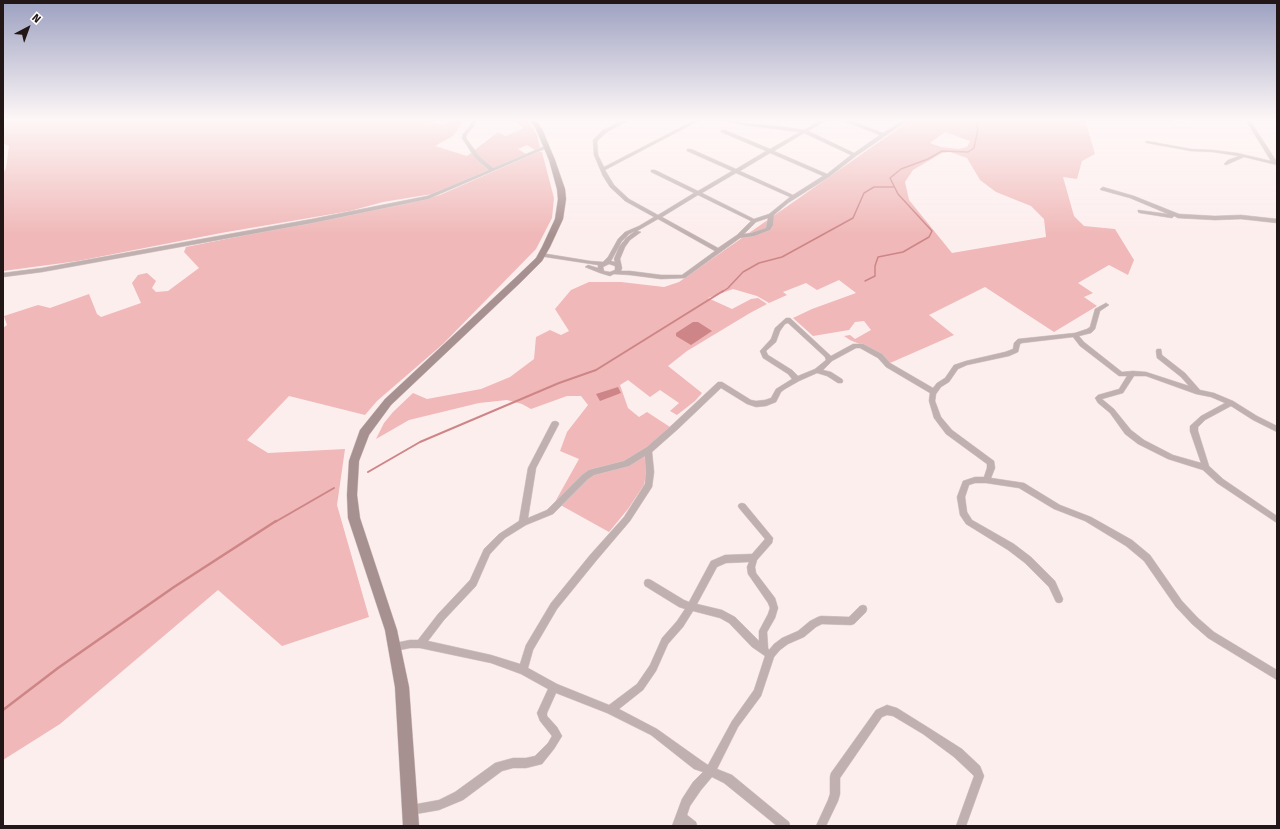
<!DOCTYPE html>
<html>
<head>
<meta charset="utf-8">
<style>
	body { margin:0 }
	#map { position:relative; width:1280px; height:829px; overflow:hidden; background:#fdeeee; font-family:"Fira Sans",sans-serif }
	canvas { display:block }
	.frame { position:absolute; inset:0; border:4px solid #221616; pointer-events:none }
	.north { position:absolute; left:8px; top:8px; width:40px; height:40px; -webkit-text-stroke:3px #fff; paint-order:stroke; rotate:41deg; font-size:11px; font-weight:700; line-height:16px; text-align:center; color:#221616 }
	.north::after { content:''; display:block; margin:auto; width:14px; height:18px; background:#221616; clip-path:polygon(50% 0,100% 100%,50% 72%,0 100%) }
</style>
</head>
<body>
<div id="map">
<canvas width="1280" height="829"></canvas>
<div class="frame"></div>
<div class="north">N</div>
</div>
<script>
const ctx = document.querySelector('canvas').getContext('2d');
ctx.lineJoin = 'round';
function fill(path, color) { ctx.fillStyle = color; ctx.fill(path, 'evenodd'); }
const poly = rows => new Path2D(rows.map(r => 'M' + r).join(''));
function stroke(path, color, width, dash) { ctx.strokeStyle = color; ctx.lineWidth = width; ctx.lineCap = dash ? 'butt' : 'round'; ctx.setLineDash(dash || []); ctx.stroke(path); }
const green = poly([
	[3,119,418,119,442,125,454,119,464,121,453,136,435,146,467,156,498,132,506,136,523,128,513,119,527,119,537,135,540,148,535,150,527,145,518,149,526,154,432,194,383,202,350,211,221,233,78,261,3,271,3,174,6,168,9,146,3,143],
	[912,119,1085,119,1095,154,1082,161,1077,179,1063,177,1074,216,1084,226,1115,229,1134,260,1128,275,1109,265,1078,283,1093,293,1084,297,1097,306,1054,332,985,287,929,315,954,335,890,363,871,349,850,340,844,336,850,335,855,339,871,330,864,321,855,322,849,330,813,336,793,318,812,309,856,293,839,280,817,290,806,283,783,292,787,295,769,303,757,296,733,289,708,298,732,309,751,299,758,298,767,304,750,313,687,351,668,366,702,393,695,401,677,415,670,411,679,403,660,390,650,397,628,380,620,385,628,408,639,417,647,412,670,427,649,447,647,469,644,485,628,509,609,532,555,502,579,459,560,451,567,432,588,405,581,396,567,396,531,409,522,404,507,400,479,403,409,420,376,439,384,423,393,412,413,393,427,399,481,389,510,377,534,359,536,337,550,330,561,335,569,331,555,309,571,290,589,282,621,282,664,287,679,282],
	[945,132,970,141,967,147,959,149,941,147,930,143],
	[950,152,967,158,980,180,996,192,1031,206,1044,219,1046,237,952,253,909,200,905,182,913,170,942,153],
	[538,152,542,152,554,198,552,218,536,249,443,344,377,401,365,415,289,396,247,440,268,453,345,449,337,505,369,617,282,646,218,590,60,724,3,760,3,328,7,325,4,316,38,305,50,308,89,294,97,314,101,317,141,303,132,283,138,275,147,273,156,281,152,288,156,292,168,291,199,268,184,252,186,247,417,201,440,195]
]);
const water = poly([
	[693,322,698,322,712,331,691,345,676,336,676,333],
	[618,387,621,393,600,401,596,394]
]);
const streamFar2 = poly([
	[865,281,875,276,875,266,878,257,903,252,929,237,932,231,898,194,890,178,901,169,928,159,942,151,968,152,974,148,978,129,976,122,971,119],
	[722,292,728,288,743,272,759,263,782,257,853,218,864,193,874,187,894,187]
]);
const streamFar1 = poly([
	[368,472,420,442,559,383,596,370,723,291],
	[275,522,334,488]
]);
const stream = poly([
	[3,710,58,668,174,587,276,521]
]);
const street = poly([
	[473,119,477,119,474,126,467,134,466,138,479,156,493,168,545,146,549,147,428,199,312,223,42,272,3,277,3,273,42,268,312,219,427,196,489,170,475,158,462,138,463,134,470,126,473,119],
	[626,119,631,119,607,132,597,141,598,155,604,167,697,119,702,119,605,170,614,185,629,199,658,215,694,193,651,172,651,170,655,170,698,191,732,171,687,151,687,149,691,149,736,169,766,151,721,132,721,130,725,130,770,149,800,132,743,125,722,120,722,119,727,119,743,123,786,127,804,130,823,119,827,119,827,120,808,131,854,153,880,135,841,120,841,119,846,119,883,133,906,119,910,119,856,156,829,177,788,203,774,215,773,225,770,230,754,236,740,238,685,278,661,279,630,275,614,274,610,276,600,273,585,267,588,265,598,268,598,265,539,256,538,255,541,253,590,261,603,262,608,257,618,239,625,232,639,226,654,217,625,201,610,187,603,176,594,155,593,140,603,130,626,119],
	[804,133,851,155,827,174,774,151,804,133],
	[770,153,823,176,793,195,740,171,770,153],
	[736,173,790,197,769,214,754,219,702,193,736,173],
	[698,195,751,221,737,235,718,248,662,217,698,195],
	[768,218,766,228,751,233,744,234,756,222,768,218],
	[658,219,715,251,682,275,661,275,630,271,621,271,622,268,620,259,625,247,630,240,641,232,637,231,658,219],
	[635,231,626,238,619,247,614,259,615,262,611,261,622,241,629,234,635,231],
	[609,264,615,266,615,270,610,272,604,271,603,267,609,264],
	[1172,119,1191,119,1189,120,1174,120,1172,119],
	[1245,119,1249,119,1277,162,1277,165,1244,157,1226,165,1224,164,1228,160,1239,156,1213,152,1191,151,1147,143,1145,142,1147,141,1191,149,1213,150,1237,153,1271,161,1245,119],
	[1103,187,1134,196,1179,214,1215,216,1241,215,1277,219,1277,223,1241,219,1215,220,1178,218,1174,216,1172,218,1140,213,1138,212,1138,210,1168,214,1130,198,1101,190,1100,189,1103,187],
	[1106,303,1109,305,1100,311,1095,329,1091,333,1079,336,1084,342,1122,372,1133,371,1146,372,1189,386,1181,377,1157,358,1156,351,1157,349,1161,349,1162,355,1185,373,1200,390,1214,393,1233,401,1257,416,1277,426,1277,432,1253,420,1231,406,1205,420,1198,427,1198,431,1209,466,1223,479,1277,516,1277,523,1217,483,1203,470,1168,459,1138,444,1125,434,1110,413,1098,403,1095,398,1098,395,1119,389,1127,376,1119,376,1080,346,1073,337,1022,343,1020,344,1018,352,1009,356,967,365,958,369,949,382,941,387,936,394,935,401,941,417,952,430,994,461,995,468,991,478,1024,483,1060,505,1091,517,1132,540,1150,555,1182,601,1198,618,1214,632,1277,670,1277,680,1208,638,1192,624,1176,607,1144,561,1126,546,1085,521,1054,509,1019,488,986,483,975,483,969,485,965,497,967,512,972,520,1014,544,1031,557,1055,581,1063,599,1062,602,1059,603,1056,602,1049,587,1025,563,1008,550,966,524,960,515,957,497,963,481,975,477,984,477,987,468,987,464,946,434,934,418,929,401,930,393,886,367,878,358,860,348,856,348,832,361,823,370,831,372,842,379,843,381,842,383,838,383,827,376,817,373,799,381,785,389,781,392,776,402,766,406,756,407,747,404,721,388,678,429,652,452,654,472,652,487,630,521,596,561,557,609,533,650,528,668,557,684,609,705,637,684,650,665,662,638,677,621,685,609,679,607,645,586,644,583,645,580,648,579,651,580,684,600,689,602,711,561,725,555,752,554,765,539,739,508,738,506,739,504,742,503,745,504,773,538,772,543,757,560,755,567,756,573,775,598,778,608,775,618,767,632,768,648,769,650,774,644,782,638,798,631,810,621,818,617,821,616,849,617,860,606,863,605,866,606,867,609,866,612,854,624,851,625,822,624,816,627,804,637,788,644,780,650,774,657,761,696,738,727,717,769,732,775,789,822,790,826,777,826,724,783,712,777,701,790,690,806,687,815,696,822,697,826,683,825,682,826,672,826,682,799,693,782,703,772,694,769,651,735,607,713,556,693,547,713,547,716,557,727,562,736,554,749,542,764,526,768,513,768,502,771,463,800,439,810,410,815,406,814,405,810,406,806,439,800,455,792,495,763,513,758,526,758,535,756,548,743,552,736,540,721,537,713,548,689,521,674,491,663,420,648,410,648,395,651,392,650,391,647,392,644,395,643,410,640,418,640,438,614,470,580,484,549,499,534,519,521,528,468,552,422,555,421,558,422,559,424,536,468,528,518,547,510,582,475,589,470,624,461,647,447,672,425,718,382,722,382,751,400,756,401,765,400,771,398,776,389,792,379,788,374,763,358,760,351,771,339,775,328,786,318,790,318,831,356,853,344,863,344,882,354,890,363,933,388,937,383,945,378,954,365,966,361,1005,352,1013,349,1014,343,1018,339,1075,333,1087,329,1090,327,1095,309,1106,303],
	[788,323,825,357,826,360,815,369,798,376,792,370,768,355,766,351,776,342,780,331,785,324,788,323],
	[1134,376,1146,376,1196,394,1211,397,1225,403,1201,416,1190,426,1190,431,1201,463,1173,455,1144,440,1131,430,1114,409,1102,399,1123,393,1134,376],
	[645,456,646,472,645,484,624,517,590,555,551,603,526,645,520,664,491,655,428,641,444,620,476,586,490,554,505,538,526,525,553,514,588,479,594,475,629,466,645,456],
	[749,562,747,567,748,574,768,603,770,608,768,614,759,631,759,641,735,617,722,610,697,604,717,567,726,563,749,562],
	[693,611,720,618,729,623,752,647,765,656,754,690,732,721,708,765,702,761,657,729,619,709,643,690,656,671,668,644,683,627,693,611],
	[887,705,897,708,929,728,962,749,980,766,984,776,966,826,956,826,974,776,972,774,954,757,923,734,893,716,887,715,882,717,840,778,840,794,838,801,826,826,816,826,828,800,830,794,830,777,831,773,876,710,887,705]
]);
const secondary = poly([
	[529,119,535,119,542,129,555,160,565,189,566,199,563,219,550,247,542,261,520,283,391,405,369,435,359,461,357,495,360,518,397,630,409,687,419,826,403,826,395,687,385,630,348,518,347,495,349,461,360,430,385,399,514,279,536,258,542,247,555,219,558,199,557,189,549,160,536,129,529,119]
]);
fill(green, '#f0b8b8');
fill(water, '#ce8587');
stroke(streamFar2, '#ce8587', 1.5);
stroke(streamFar1, '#ce8587', 2);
stroke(stream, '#ce8587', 2.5);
stroke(street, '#dacbcb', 1);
stroke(secondary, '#dacbcb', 1);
fill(street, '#c0b0b0');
fill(secondary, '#a79090');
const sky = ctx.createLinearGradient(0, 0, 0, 235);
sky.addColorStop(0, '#9da1c1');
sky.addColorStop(0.51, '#fef7f7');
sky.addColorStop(1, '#fef7f700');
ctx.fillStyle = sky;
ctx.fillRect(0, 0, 1280, 235);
</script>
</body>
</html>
